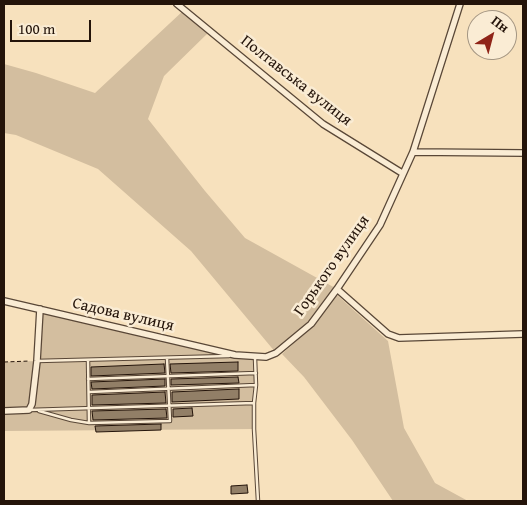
<!DOCTYPE html>
<html>
<head>
<meta charset="utf-8">
<style>
	body { margin:0 }
	#map { position:relative; width:527px; height:505px; overflow:hidden; background:#f7e1bd; font-family:"Gentium Book Plus",serif }
	canvas { display:block }
	.frame { position:absolute; inset:0; border:5px solid #24140a; pointer-events:none }
	.north { position:absolute; left:467px; top:10px; width:50px; height:50px; box-sizing:border-box; background:#faecd4; border:1px solid #a49683; border-radius:50%; rotate:37deg; font-size:14px; font-weight:700; line-height:20px; text-align:center; color:#24140a }
	.north::after { content:''; display:block; margin:auto; width:18px; height:22px; background:#8f2418; clip-path:polygon(50% 0,100% 100%,50% 72%,0 100%) }
	.scale { position:absolute; left:10px; top:20px; width:81px; height:22px; box-sizing:border-box; border:2px solid #24140a; border-top:0; padding-left:6px; font-size:15px; line-height:18px; white-space:nowrap; color:#24140a; -webkit-text-stroke:4px #faecd4; paint-order:stroke }
</style>
</head>
<body>
<div id="map">
<canvas width="527" height="505"></canvas>
<div class="frame"></div>
<div class="north">Пн</div>
<div class="scale">100 m</div>
</div>
<script>
const ctx = document.querySelector('canvas').getContext('2d');
ctx.lineJoin = 'round';
function fill(path, color) { ctx.fillStyle = color; ctx.fill(path, 'evenodd'); }
const poly = rows => new Path2D(rows.map(r => 'M' + r).join(''));
function stroke(path, color, width, dash) { ctx.strokeStyle = color; ctx.lineWidth = width; ctx.lineCap = dash ? 'butt' : 'round'; ctx.setLineDash(dash || []); ctx.stroke(path); }
function label(font, color, halo, rows, align = 'center') {
  ctx.font = font + ' "Gentium Book Plus",serif'; ctx.lineWidth = 5; ctx.setLineDash([]); ctx.textBaseline = 'middle'; ctx.strokeStyle = halo; ctx.fillStyle = color; for (const [text, x, y, turn = 0] of rows) {
    ctx.save(); ctx.translate(x, y); ctx.rotate((+turn || 0) * Math.PI / 180); ctx.textAlign = isNaN(turn) ? turn : align; if (halo) ctx.strokeText(text, 0, 0); ctx.fillText(text, 0, 0); ctx.restore();
  }
}
const green = poly([
	[184,10,210,31,164,76,148,119,205,191,245,238,337,289,311,324,276,353,191,251,98,169,16,135,4,133,4,64,36,73,95,93],
	[337,295,388,341,404,428,435,483,468,501,393,501,352,440,304,377,282,354,314,325],
	[40,309,255,358,256,385,254,429,4,431,4,362,37,361]
]);
const building = poly([
	[238,362,238,371,171,373,170,364,238,362],
	[164,364,165,373,91,376,91,367,164,364],
	[238,377,239,383,171,385,171,379,238,377],
	[165,379,165,386,92,389,91,382,165,379],
	[239,389,239,399,172,402,172,392,239,389],
	[165,392,166,403,92,405,92,395,165,392],
	[192,408,193,416,173,417,173,409,192,408],
	[166,409,167,418,93,420,92,411,166,409],
	[161,424,161,430,96,432,95,426,161,424],
	[247,485,248,493,231,494,231,486,247,485]
]);
const path = poly([
	[4,362,30,361]
]);
const service = poly([
	[88,360,89,423],
	[37,361,229,356],
	[88,379,256,373],
	[89,392,256,385],
	[254,403,254,429,258,501],
	[29,410,254,403,256,385,255,358],
	[39,411,71,420,89,423,170,421,167,358]
]);
const minor = poly([
	[177,4,323,124,402,173],
	[413,152,523,153],
	[337,289,388,334,399,338,523,334],
	[4,301,235,355,266,357,276,353,311,324,337,289,380,225,413,152,460,4],
	[4,411,29,410,32,404,37,361,40,309]
]);
const streetNames = [
	["Полтавська вулиця",296,81,38],
	["Горького вулиця",332,266,-55],
	["Садова вулиця",123,315,13]
];
fill(green, '#d3be9f');
fill(building, '#927f67');
stroke(building, '#24140a', 1);
stroke(service, '#594737', 4.5);
stroke(minor, '#594737', 8);
stroke(path, '#24140a', 1, [4, 2.5]);
stroke(service, '#faecd4', 2.5);
stroke(minor, '#faecd4', 5.5);
label('16px', '#24140a', '#faecd4', streetNames);
</script>
</body>
</html>
